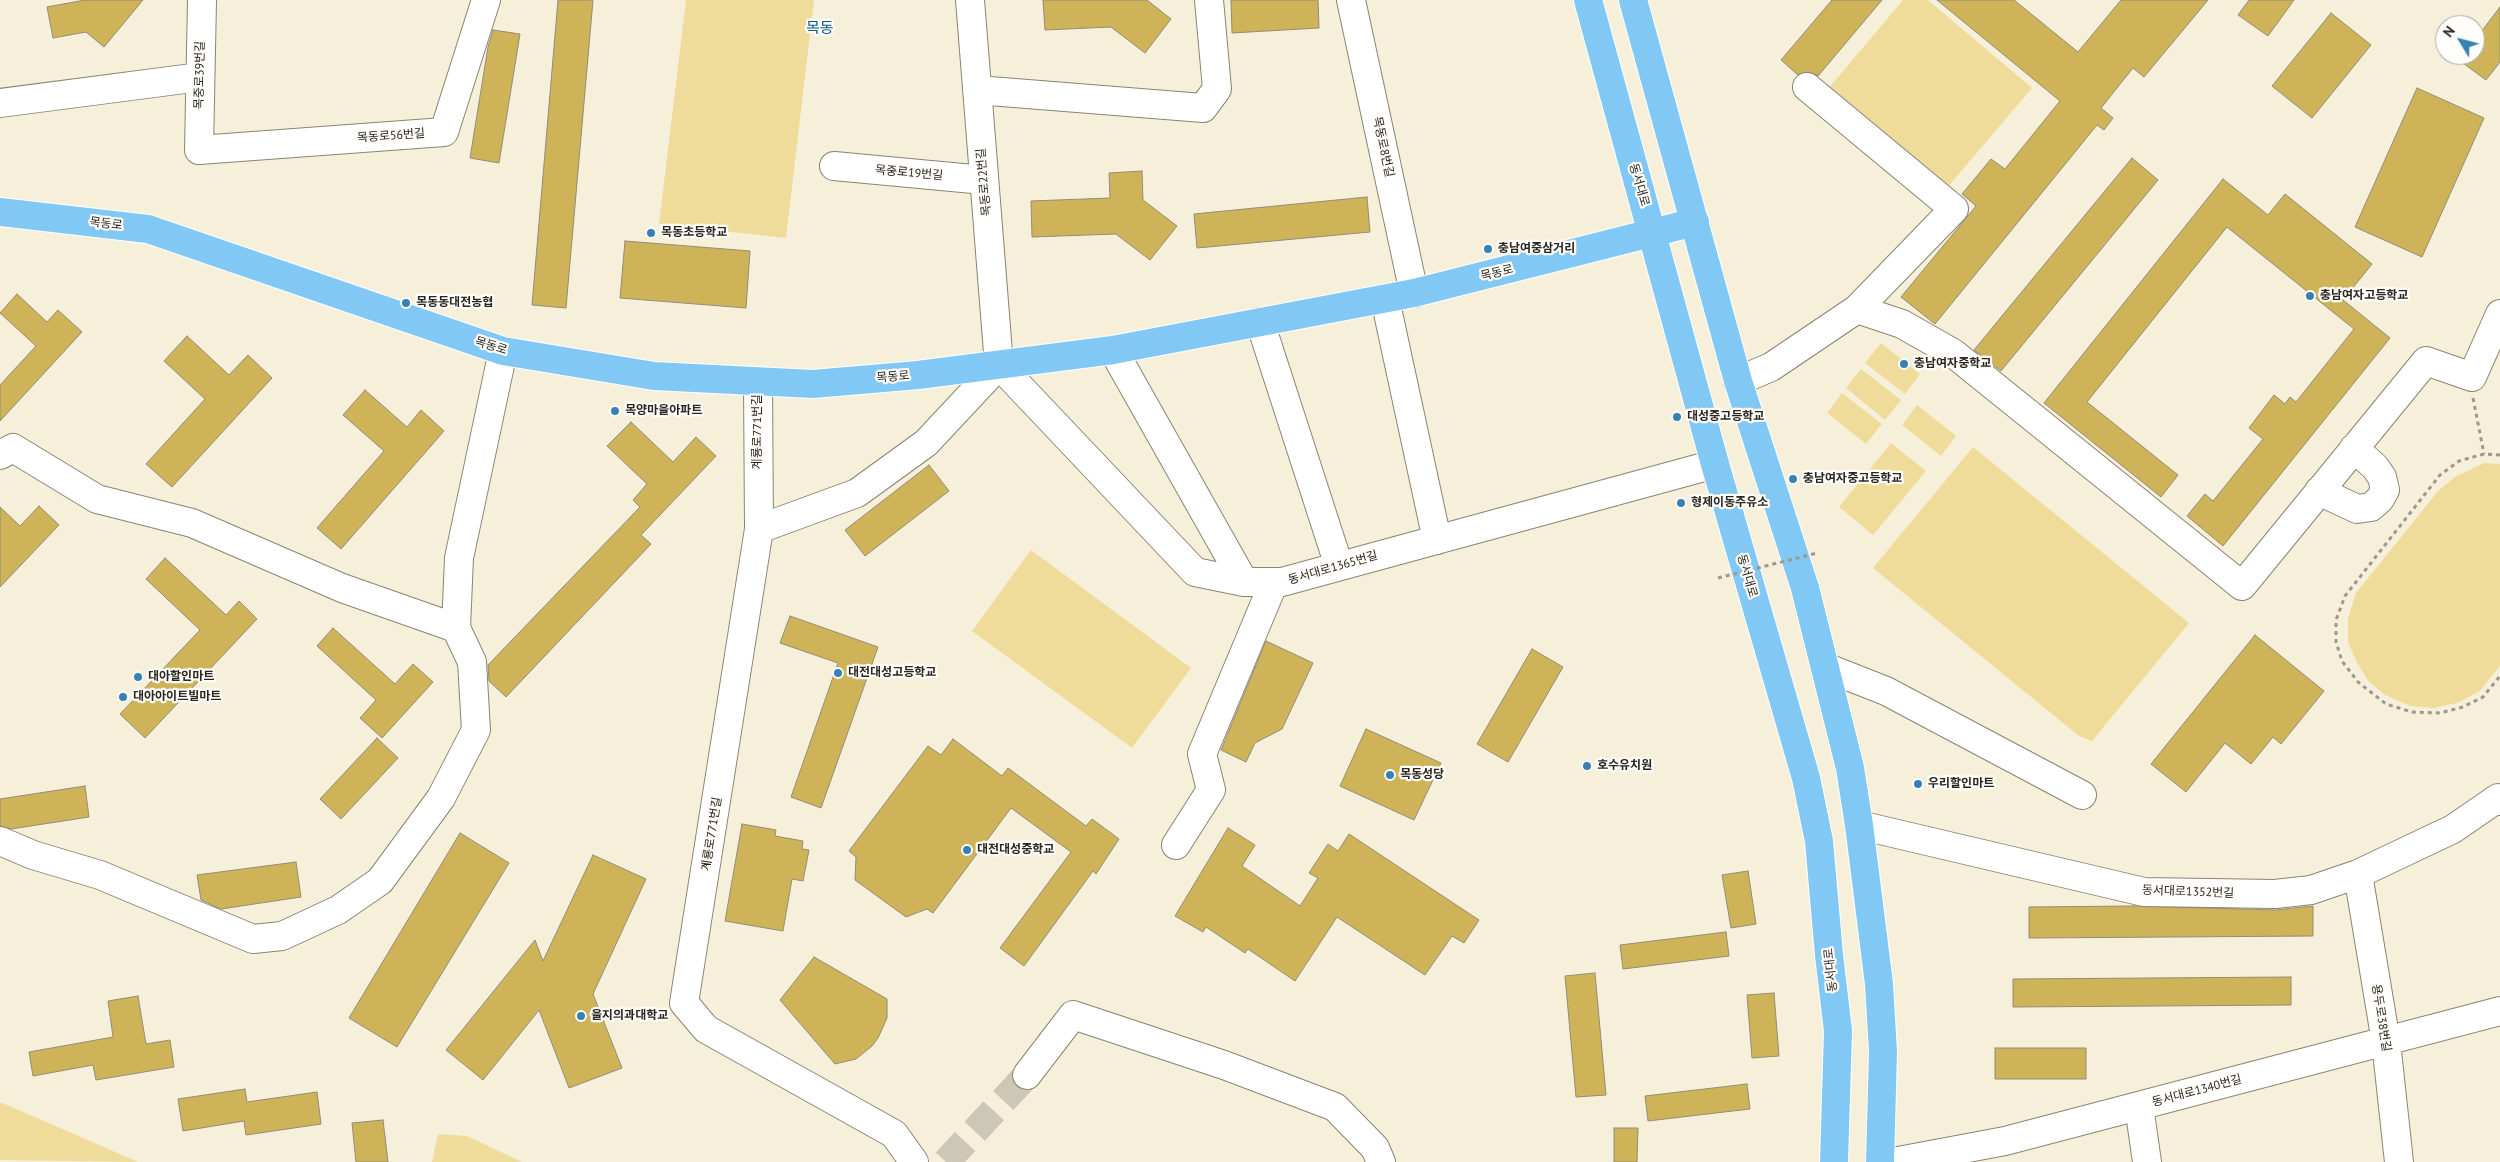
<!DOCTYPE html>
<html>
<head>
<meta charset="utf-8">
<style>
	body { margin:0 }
	#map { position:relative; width:2500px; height:1162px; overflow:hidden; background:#f6f0db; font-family:"PT Sans",sans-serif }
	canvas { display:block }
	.north { position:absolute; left:2435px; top:15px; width:50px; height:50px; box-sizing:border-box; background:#fffdf9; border:1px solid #a9a7a1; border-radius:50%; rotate:307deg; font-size:14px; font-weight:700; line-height:20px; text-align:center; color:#28261e }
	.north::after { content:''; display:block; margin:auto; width:18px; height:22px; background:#3781b5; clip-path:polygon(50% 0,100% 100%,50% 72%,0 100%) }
</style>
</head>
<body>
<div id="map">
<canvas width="2500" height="1162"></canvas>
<div class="north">N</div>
</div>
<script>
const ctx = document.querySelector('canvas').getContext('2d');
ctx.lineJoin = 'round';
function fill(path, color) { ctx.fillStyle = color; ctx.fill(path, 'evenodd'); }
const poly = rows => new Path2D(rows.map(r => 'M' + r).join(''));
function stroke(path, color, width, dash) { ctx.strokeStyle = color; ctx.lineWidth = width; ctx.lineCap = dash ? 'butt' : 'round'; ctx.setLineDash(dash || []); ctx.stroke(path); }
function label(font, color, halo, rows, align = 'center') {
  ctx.font = font + ' "PT Sans","Noto Sans KR",sans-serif'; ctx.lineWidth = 4.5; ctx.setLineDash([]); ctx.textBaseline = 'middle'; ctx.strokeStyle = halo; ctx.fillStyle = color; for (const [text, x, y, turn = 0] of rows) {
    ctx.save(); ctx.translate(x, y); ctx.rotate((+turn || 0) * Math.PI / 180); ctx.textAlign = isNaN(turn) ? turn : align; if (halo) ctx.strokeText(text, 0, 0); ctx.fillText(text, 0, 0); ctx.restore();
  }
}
const green = poly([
	[686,0,814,0,786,238,659,224],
	[1903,0,1928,0,2032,88,1946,189,1828,89],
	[1881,343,1920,374,1905,394,1865,363],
	[1861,369,1901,400,1885,420,1846,388],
	[1842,393,1882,424,1866,444,1827,413],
	[1917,405,1956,436,1941,456,1902,425],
	[1891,443,1926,471,1873,535,1839,507],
	[1973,447,2189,623,2092,741,2079,736,1873,568],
	[2484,463,2500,464,2500,666,2480,691,2457,703,2434,708,2410,706,2385,695,2369,682,2357,663,2348,642,2348,618,2356,593,2438,491,2455,477],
	[1031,550,1191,668,1132,748,972,631],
	[0,1102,74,1134,138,1162,0,1160],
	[438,1134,467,1136,522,1162,432,1162]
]);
const building = poly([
	[85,0,143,0,104,47,86,32,53,38,47,7,85,0],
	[558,0,593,0,566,308,532,305,558,0],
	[1043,0,1147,0,1171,19,1145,53,1111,27,1045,30,1043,0],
	[1231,0,1318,0,1319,28,1232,33,1231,0],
	[1832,0,1882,0,1818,76,1809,72,1798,75,1781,60,1832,0],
	[1937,0,2014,0,2078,52,2121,0,2208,0,2144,77,2133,68,2101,108,2113,118,2104,130,2097,125,1935,324,1901,297,1976,206,1962,194,1991,159,2005,169,2060,101,1937,0],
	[2249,0,2294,0,2268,36,2238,15,2249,0],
	[2500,7,2500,62,2486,80,2452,55,2475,55,2475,40,2500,7],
	[2331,13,2371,45,2312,118,2272,86,2331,13],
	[493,30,520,34,499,163,470,158,488,47,493,30],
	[2417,88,2484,118,2422,257,2355,227,2417,88],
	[2132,158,2158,180,2001,371,1974,350,2132,158],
	[1142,171,1143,200,1177,226,1150,260,1116,234,1032,237,1031,201,1110,198,1109,173,1142,171],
	[2223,179,2268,215,2285,194,2372,264,2343,300,2390,338,2223,546,2187,516,2205,494,2213,501,2263,439,2249,428,2274,395,2285,404,2290,397,2296,402,2354,329,2227,227,2087,402,2178,475,2161,497,2044,403,2223,179],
	[1367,197,1370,232,1197,248,1194,214,1367,197],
	[625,241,750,251,746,308,620,298,625,241],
	[17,294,47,322,58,310,82,332,0,421,0,385,36,346,0,313,17,294],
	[187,336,229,375,248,355,272,378,172,487,146,464,205,399,164,361,187,336],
	[365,390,407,427,421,410,444,431,341,549,317,528,384,451,343,415,365,390],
	[631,422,673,462,696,437,716,456,641,535,651,544,506,697,489,681,488,665,640,507,633,500,647,484,607,446,631,422],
	[929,465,949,491,865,556,845,530,929,465],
	[39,506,59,525,0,587,0,507,20,526,39,506],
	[165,558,226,615,239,601,257,619,145,738,120,714,200,630,146,579,165,558],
	[790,616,878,647,821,808,791,797,838,663,780,643,790,616],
	[333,628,395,684,413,664,433,682,382,738,360,718,376,700,317,646,333,628],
	[2255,635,2324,691,2281,744,2273,737,2251,764,2225,743,2186,792,2151,764,2255,635],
	[1266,641,1313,663,1282,729,1255,743,1246,762,1221,750,1266,641],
	[1532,649,1563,667,1508,762,1477,744,1532,649],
	[1366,729,1441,763,1414,820,1340,786,1366,729],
	[377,738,398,758,341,819,320,799,377,738],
	[953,739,1002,776,1008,768,1086,826,1092,819,1119,839,1096,874,1093,871,1024,966,1000,948,1071,852,1011,808,933,913,927,909,906,917,855,880,856,857,849,851,928,746,941,755,953,739],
	[85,786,89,817,11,829,0,826,0,799,85,786],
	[742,824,776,830,775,836,803,841,802,849,809,850,803,881,792,879,783,931,725,921,742,824],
	[1228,828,1255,845,1242,866,1300,906,1318,878,1309,873,1328,844,1338,851,1349,834,1479,920,1464,943,1452,936,1425,975,1337,917,1295,981,1248,949,1245,953,1206,927,1203,932,1175,916,1228,828],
	[460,833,509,863,397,1047,349,1018,460,833],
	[593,855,646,879,593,994,622,1068,569,1088,539,1010,483,1080,446,1050,535,940,543,961,593,855],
	[296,862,301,897,221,909,201,900,197,875,296,862],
	[1748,871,1756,924,1731,928,1722,875,1748,871],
	[2134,906,2275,910,2313,906,2313,936,2029,938,2029,907,2134,906],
	[1726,932,1729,956,1623,969,1620,945,1726,932],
	[814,957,887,999,887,1018,878,1038,872,1046,856,1059,835,1064,780,1000,814,957],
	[1595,973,1606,1095,1576,1097,1565,976,1595,973],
	[2291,977,2291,1005,2013,1007,2013,979,2291,977],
	[1774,993,1779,1056,1752,1058,1747,995,1774,993],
	[138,996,146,1044,170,1040,174,1067,96,1080,93,1065,33,1076,29,1052,113,1037,108,1001,138,996],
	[1995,1048,2086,1048,2086,1079,1995,1079,1995,1048],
	[1747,1084,1750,1109,1648,1121,1645,1096,1747,1084],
	[245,1089,247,1102,317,1092,321,1124,246,1135,244,1121,183,1131,178,1099,245,1089],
	[383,1120,388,1162,356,1162,352,1123,383,1120],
	[1614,1128,1638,1128,1637,1162,1614,1162,1614,1128]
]);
const minorTunnel = poly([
	[946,1162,1027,1075]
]);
const path = poly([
	[2473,398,2484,454],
	[2500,455,2484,454,2459,461,2440,475,2345,596,2336,620,2336,642,2342,661,2358,682,2386,704,2412,712,2440,713,2463,707,2483,697,2500,676]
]);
const minor = poly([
	[202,0,199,150,444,132,486,0],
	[970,0,999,365],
	[1351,0,1414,293],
	[1807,87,1954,209,1857,309],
	[977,90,1203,108,1217,89,1209,0],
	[0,103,200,77],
	[834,166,984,180],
	[1385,299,1437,540],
	[1260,322,1339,566],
	[1113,350,1244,582],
	[999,365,1195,572,1244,582,1282,582,1715,464],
	[1738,381,1771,367,1857,309,1902,324,1953,353,2242,586,2426,361,2472,377,2500,314],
	[758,382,759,529,684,1003,706,1029,894,1134,914,1162],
	[0,455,13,448,97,499,192,523,342,588,456,628],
	[2319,491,2357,509,2371,507,2380,499,2385,490,2382,477,2375,467,2354,448],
	[759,529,857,493,926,443,999,365],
	[1825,667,1886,691,2082,795],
	[1859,825,2144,892,2275,894,2311,890,2358,874,2453,829,2498,798,2500,801],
	[0,841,33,855,100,875,253,939,282,936,338,910,380,881,441,798,476,730,472,662,456,628,459,558,503,351],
	[1176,845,1211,790,1202,754,1274,582],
	[2358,874,2386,1042,2399,1162],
	[1027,1075,1073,1015,1224,1065,1335,1107,1375,1148,1381,1162],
	[2139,1106,2147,1162],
	[1893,1162,2005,1141,2500,1011]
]);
const major = poly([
	[1588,0,1715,464,1806,778,1819,841,1829,955,1838,1031,1834,1162],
	[1633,0,1738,381,1805,588,1850,768,1859,825,1879,984,1883,1052,1880,1162],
	[0,212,148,229,503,351,654,376,813,384,918,375,1113,350,1414,293,1695,222]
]);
const pathBridge = poly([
	[1718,578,1817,553]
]);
const markers = [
	[651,233,5,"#3781b5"],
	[1488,249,5,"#3781b5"],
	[2310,296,5,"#3781b5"],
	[406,303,5,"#3781b5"],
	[1904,364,5,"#3781b5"],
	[615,411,5,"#3781b5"],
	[1677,417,5,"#3781b5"],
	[1793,479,5,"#3781b5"],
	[1681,503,5,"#3781b5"],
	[838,673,5,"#3781b5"],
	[138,677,5,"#3781b5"],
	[123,697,5,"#3781b5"],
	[1587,766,5,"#3781b5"],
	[1390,775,5,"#3781b5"],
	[1918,784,5,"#3781b5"],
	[967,850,5,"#3781b5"],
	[581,1016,5,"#3781b5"]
];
const streetNames = [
	["목중로39번길",200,75,-89],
	["목동로56번길",391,136,-4],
	["목동로8번길",1383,147,78],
	["목중로19번길",909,173,5],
	["목동로22번길",984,182,-95],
	["동서대로",1639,185,74],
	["목동로",106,224,7],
	["목동로",1497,273,-14],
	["목동로",491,346,17],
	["목동로",893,377,-5],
	["계룡로771번길",758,432,-90],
	["동서대로1365번길",1333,568,-16],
	["동서대로",1747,576,74],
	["계룡로771번길",712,834,-81],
	["동서대로1352번길",2188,892,2],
	["동서대로",1831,970,-96],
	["용두로38번길",2381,1018,81],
	["동서대로1340번길",2197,1091,-15]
];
const poiNames = [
	["목동초등학교",661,233],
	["충남여중삼거리",1498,249],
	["충남여자고등학교",2320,296],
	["목동동대전농협",416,303],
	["충남여자중학교",1914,364],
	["목양마을아파트",625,411],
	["대성중고등학교",1687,417],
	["충남여자중고등학교",1803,479],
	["형제이동주유소",1691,503],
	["대전대성고등학교",848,673],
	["대아할인마트",148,677],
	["대아아이트빌마트",133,697],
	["호수유치원",1597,766],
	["목동성당",1400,775],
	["우리할인마트",1928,784],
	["대전대성중학교",977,850],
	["을지의과대학교",591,1016]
];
const quarterNames = [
	["목동",820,29]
];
fill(green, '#f0dc9a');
fill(building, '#ceb359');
stroke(building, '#928c79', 1);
stroke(minorTunnel, '#cdc8b5', 28, [28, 14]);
stroke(minor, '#8a8471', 30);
stroke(major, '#fff', 30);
stroke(path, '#9d9989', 3, [4, 4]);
stroke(minor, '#fff', 28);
stroke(major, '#82c8f5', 28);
stroke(pathBridge, '#9d9989', 3, [4, 4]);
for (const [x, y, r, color] of markers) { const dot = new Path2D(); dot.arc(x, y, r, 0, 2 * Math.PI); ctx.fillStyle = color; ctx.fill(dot); stroke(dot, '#fffdf9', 2); }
label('12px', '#28261e', '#fffdf9', streetNames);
label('bold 12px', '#28261e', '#fffdf9', poiNames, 'left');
label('15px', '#085683', '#fffdf9', quarterNames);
</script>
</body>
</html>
